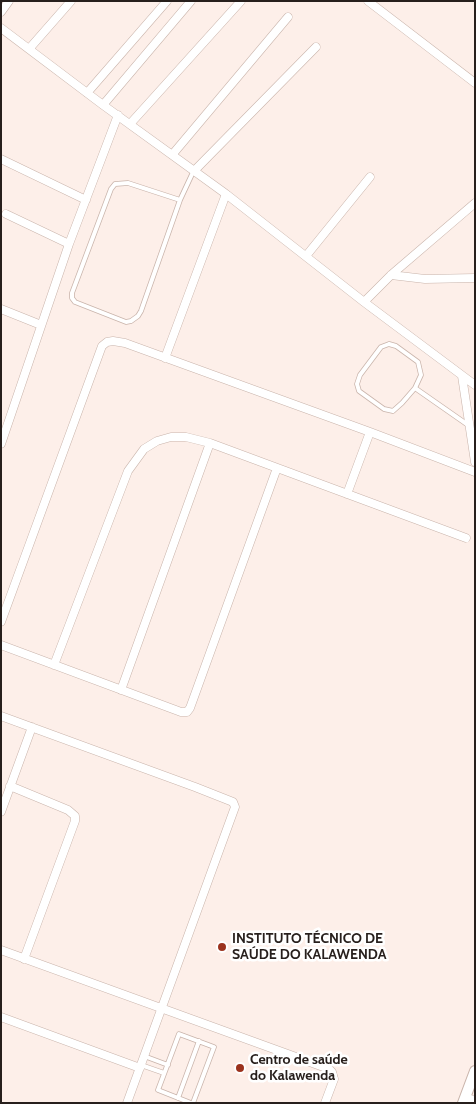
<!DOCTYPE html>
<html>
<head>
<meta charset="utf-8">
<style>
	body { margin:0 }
	#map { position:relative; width:476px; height:1104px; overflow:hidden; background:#fdefe9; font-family:Cabin,sans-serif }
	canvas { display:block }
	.frame { position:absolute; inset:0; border:2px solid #271f1c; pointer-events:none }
</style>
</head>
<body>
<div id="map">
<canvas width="476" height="1104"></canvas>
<div class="frame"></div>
</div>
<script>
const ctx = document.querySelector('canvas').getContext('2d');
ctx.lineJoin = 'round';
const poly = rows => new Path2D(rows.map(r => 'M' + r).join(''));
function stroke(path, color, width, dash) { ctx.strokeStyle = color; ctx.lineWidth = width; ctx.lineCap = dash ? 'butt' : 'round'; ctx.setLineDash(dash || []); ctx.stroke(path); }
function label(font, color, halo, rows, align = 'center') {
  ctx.font = font + ' Cabin,sans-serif'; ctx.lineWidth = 5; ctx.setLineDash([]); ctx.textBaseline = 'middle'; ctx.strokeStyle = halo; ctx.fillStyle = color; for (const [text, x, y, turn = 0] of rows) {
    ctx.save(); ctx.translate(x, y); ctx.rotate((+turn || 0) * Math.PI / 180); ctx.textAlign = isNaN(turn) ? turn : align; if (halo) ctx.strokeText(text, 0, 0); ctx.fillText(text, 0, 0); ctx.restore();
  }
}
const service = poly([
	[180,200,128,183,115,184,111,189,72,293,72,298,75,302,126,322,131,321,138,316,141,311,180,200,194,170],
	[389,344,396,346,418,362,421,375,415,388,402,403,393,411,384,409,359,391,357,384,360,375,381,347,389,344],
	[415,388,468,425],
	[144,1056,168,1065],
	[141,1065,164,1073],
	[178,1098,199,1041],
	[191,1103,158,1090,179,1034,214,1047,193,1103]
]);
const minor = poly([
	[368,1,475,83],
	[1,12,9,1],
	[1,28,103,105,226,194,364,302,475,385],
	[29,49,71,1],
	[87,93,167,1],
	[103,105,191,1],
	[130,124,241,1],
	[172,155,288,17],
	[1,159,86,200],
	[195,170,316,47],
	[6,214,69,244],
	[306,256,370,177],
	[391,275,425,279,475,278],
	[364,302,391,275,475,203],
	[1,309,41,325],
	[165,358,226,194],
	[462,376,475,462],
	[1,444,69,244,118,115],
	[347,494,370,432],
	[1,622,102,346,107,342,113,341,125,343,370,432,475,472],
	[1,645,181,712,187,712,190,708,277,468],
	[54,665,128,471,144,449,157,441,171,437,186,437,210,443,466,538],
	[121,690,210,443],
	[1,716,195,787,233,802,235,807,127,1103],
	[10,786,68,810,75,816,75,821,24,959],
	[1,812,32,727],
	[1,950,329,1069,332,1072,334,1079,325,1103],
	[1,1017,140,1068],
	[465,1097,475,1101]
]);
const tertiary = poly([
	[463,1103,475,1071]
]);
const markers = [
	[222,947,5,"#9b321d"],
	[240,1068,5,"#9b321d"]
];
const poiNames = [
	["INSTITUTO TÉCNICO DE",232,939],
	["SAÚDE DO KALAWENDA",232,955],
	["Centro de saúde",250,1060],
	["do Kalawenda",250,1076]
];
stroke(service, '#c9b4ab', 5.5);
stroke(minor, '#c9b4ab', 9);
stroke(tertiary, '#c9b4ab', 12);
stroke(service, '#fff', 4);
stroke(minor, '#fff', 8);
stroke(tertiary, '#fff', 10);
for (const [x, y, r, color] of markers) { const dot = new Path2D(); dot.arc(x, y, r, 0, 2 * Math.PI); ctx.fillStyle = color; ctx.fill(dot); stroke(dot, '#fff', 2); }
label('bold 14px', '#271f1c', '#fff', poiNames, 'left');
</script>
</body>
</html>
